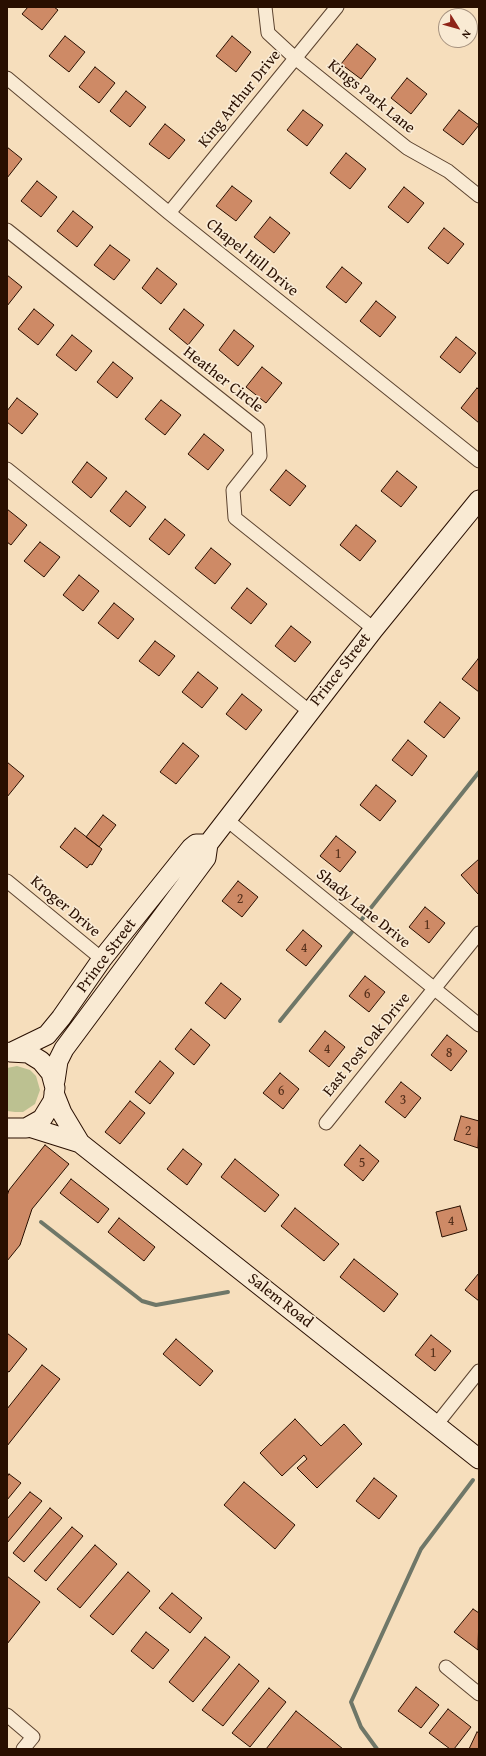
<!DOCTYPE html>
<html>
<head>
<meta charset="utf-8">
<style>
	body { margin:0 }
	#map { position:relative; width:486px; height:1756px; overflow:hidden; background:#f6debc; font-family:"Gentium Book Plus",serif }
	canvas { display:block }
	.frame { position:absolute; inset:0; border:8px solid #290f00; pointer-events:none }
	.north { position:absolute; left:438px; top:8px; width:40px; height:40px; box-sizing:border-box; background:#f9ead3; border:1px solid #a6927f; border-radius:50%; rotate:127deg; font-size:11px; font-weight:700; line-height:16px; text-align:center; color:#290f00 }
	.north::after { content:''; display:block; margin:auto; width:14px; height:18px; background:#8f2418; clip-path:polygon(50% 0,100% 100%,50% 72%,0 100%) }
</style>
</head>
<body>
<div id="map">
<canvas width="486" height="1756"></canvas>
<div class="frame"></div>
<div class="north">N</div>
</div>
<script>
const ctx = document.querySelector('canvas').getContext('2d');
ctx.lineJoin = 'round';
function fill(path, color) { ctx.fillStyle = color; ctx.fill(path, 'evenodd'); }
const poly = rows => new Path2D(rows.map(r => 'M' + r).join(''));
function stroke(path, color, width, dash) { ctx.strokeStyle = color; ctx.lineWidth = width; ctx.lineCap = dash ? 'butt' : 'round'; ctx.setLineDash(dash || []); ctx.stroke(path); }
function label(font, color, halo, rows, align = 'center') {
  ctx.font = font + ' "Gentium Book Plus",serif'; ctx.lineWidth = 3.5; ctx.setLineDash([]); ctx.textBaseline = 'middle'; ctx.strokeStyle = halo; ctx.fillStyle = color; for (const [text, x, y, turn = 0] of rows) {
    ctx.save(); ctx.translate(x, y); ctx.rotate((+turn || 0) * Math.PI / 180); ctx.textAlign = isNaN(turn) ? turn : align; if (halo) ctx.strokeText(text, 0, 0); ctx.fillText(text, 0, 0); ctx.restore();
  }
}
const green = poly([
	[17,1066,30,1070,36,1076,40,1090,35,1104,23,1112,15,1112,7,1111,7,1068]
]);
const stream = poly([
	[362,919,479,772],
	[280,1021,352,932],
	[41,1222,142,1301,156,1305,228,1292],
	[377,1749,361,1727,351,1702,421,1549,473,1480]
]);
const building = poly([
	[28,7,54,7,58,10,42,30,22,14,28,7],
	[65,36,85,52,69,72,49,56,65,36],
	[232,36,251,52,236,72,216,56,232,36],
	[357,44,376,59,361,79,341,64,357,44],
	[95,67,115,83,99,103,79,87,95,67],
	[407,78,427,94,411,114,391,98,407,78],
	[126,91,146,107,130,127,110,111,126,91],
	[303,110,323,125,307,146,287,130,303,110],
	[459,110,479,125,463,145,443,130,459,110],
	[165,124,185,140,169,159,149,144,165,124],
	[7,147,22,159,7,178,7,147],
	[346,153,366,169,350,189,330,173,346,153],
	[37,181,57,197,41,217,21,201,37,181],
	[232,186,252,201,236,221,216,206,232,186],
	[404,187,424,203,408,223,388,207,404,187],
	[73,211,93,227,77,247,57,231,73,211],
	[270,217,290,233,274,253,254,237,270,217],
	[444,228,464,244,448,264,428,248,444,228],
	[110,245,130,260,114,280,94,265,110,245],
	[342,267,362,283,346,303,326,287,342,267],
	[157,268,177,284,161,304,142,288,157,268],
	[7,275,22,287,7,306,7,275],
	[376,301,396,317,380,337,360,321,376,301],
	[34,309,54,325,38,345,18,329,34,309],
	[184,309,204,325,188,345,169,329,184,309],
	[234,330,254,346,238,366,219,350,234,330],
	[72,335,92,351,76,371,56,355,72,335],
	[456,337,476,353,460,373,440,357,456,337],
	[113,362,133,378,117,398,97,382,113,362],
	[262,367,282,383,266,403,246,387,262,367],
	[477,388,479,390,479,423,461,408,477,388],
	[17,398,38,414,22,434,7,422,7,411,17,398],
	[161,400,181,415,165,435,145,419,161,400],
	[204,434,224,450,208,470,188,454,204,434],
	[87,462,107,478,91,498,72,482,87,462],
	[286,470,306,486,290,506,270,490,286,470],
	[397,471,417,487,401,507,381,491,397,471],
	[126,491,146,507,130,527,110,511,126,491],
	[7,509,27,525,11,545,7,542,7,509],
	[165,519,185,535,169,555,149,539,165,519],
	[356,525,376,541,360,561,340,545,356,525],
	[40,542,60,557,44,577,24,561,40,542],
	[211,548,231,564,215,584,195,568,211,548],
	[79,575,99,591,83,611,63,595,79,575],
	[247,588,267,604,251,624,231,608,247,588],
	[114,603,134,619,118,639,98,623,114,603],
	[291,626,311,642,295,662,275,646,291,626],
	[155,641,175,656,159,676,139,661,155,641],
	[478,659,479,660,479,692,462,679,478,659],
	[198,672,218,688,202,708,182,692,198,672],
	[242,694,262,710,246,730,226,714,242,694],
	[440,702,460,718,444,738,424,722,440,702],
	[408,740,427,756,412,776,392,760,408,740],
	[183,743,199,756,176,784,160,772,183,743],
	[7,762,24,776,7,797,7,762],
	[376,785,396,801,380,821,360,805,376,785],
	[103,815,116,825,99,847,86,837,103,815],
	[75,828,102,849,92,865,90,864,87,868,60,847,75,828],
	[336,836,356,852,340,872,320,856,336,836],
	[479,859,479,893,478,894,461,875,479,859],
	[238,881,258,897,242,917,222,901,238,881],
	[425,907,445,923,429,943,409,927,425,907],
	[303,930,322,946,306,966,286,950,303,930],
	[365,976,385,992,369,1012,349,996,365,976],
	[221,983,241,999,225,1019,205,1003,221,983],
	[191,1029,210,1045,194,1065,175,1049,191,1029],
	[325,1031,345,1047,329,1067,309,1051,325,1031],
	[447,1035,467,1051,451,1071,431,1055,447,1035],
	[160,1061,174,1073,150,1104,135,1092,160,1061],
	[280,1073,299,1089,283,1109,263,1093,280,1073],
	[401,1082,421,1098,405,1118,385,1102,401,1082],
	[130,1101,145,1113,120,1144,105,1132,130,1101],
	[461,1116,479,1121,478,1148,454,1140,461,1116],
	[45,1145,69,1164,32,1209,20,1245,7,1261,7,1196,9,1190,45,1145],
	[360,1145,379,1161,363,1181,344,1165,360,1145],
	[183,1149,202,1164,187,1185,167,1169,183,1149],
	[235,1159,279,1195,265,1212,221,1177,235,1159],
	[71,1179,109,1209,98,1223,60,1193,71,1179],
	[460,1206,467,1230,442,1237,436,1212,460,1206],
	[295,1208,339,1244,324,1261,281,1226,295,1208],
	[119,1218,155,1247,144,1261,108,1232,119,1218],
	[354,1259,398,1294,384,1312,340,1277,354,1259],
	[479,1273,479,1301,465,1290,479,1273],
	[7,1333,27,1349,9,1372,7,1371,7,1333],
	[431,1335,451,1351,435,1371,415,1355,431,1335],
	[176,1339,213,1371,200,1386,163,1354,176,1339],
	[42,1365,60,1379,7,1446,7,1409,42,1365],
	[295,1419,321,1446,344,1424,362,1444,317,1488,297,1468,307,1459,304,1455,282,1476,260,1453,295,1419],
	[9,1474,21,1483,7,1500,7,1477,9,1474],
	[374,1478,397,1496,379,1519,356,1501,374,1478],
	[244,1482,295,1525,275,1549,224,1505,244,1482],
	[30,1492,42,1501,7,1543,7,1519,30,1492],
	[50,1508,62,1518,24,1562,13,1553,50,1508],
	[72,1527,83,1536,46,1581,34,1571,72,1527],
	[95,1545,117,1564,80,1608,57,1589,95,1545],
	[128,1572,150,1591,113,1635,90,1616,128,1572],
	[7,1576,40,1602,7,1644,7,1576],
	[172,1593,202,1618,190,1633,159,1608,172,1593],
	[473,1609,479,1613,478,1650,454,1632,473,1609],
	[146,1632,169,1650,153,1669,131,1651,146,1632],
	[205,1637,230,1657,193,1702,169,1682,205,1637],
	[239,1664,259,1681,223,1726,202,1710,239,1664],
	[416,1687,439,1705,421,1728,398,1711,416,1687],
	[269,1688,286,1702,250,1747,232,1733,269,1688],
	[448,1709,471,1727,454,1749,450,1749,429,1733,448,1709],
	[296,1711,343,1749,266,1749,296,1711],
	[477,1732,479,1733,479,1749,469,1749,477,1732]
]);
const minor = poly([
	[265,7,268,33,295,58,407,148,448,171,479,196],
	[7,78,169,213,479,461],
	[169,213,337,7],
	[7,230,258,429,260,456,233,490,235,518,374,629],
	[7,469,309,711],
	[227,820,479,1025],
	[7,881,102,959],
	[326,1123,479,933],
	[436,1425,479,1371],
	[446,1667,479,1694],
	[7,1715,33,1737,23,1749]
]);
const secondary = poly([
	[14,1051,47,1035,61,1018,102,959,191,848,196,844,208,844],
	[55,1081,58,1061,64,1049,206,858,208,844,374,629,479,500],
	[54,1093,62,1113,80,1143],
	[29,1127,80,1143,479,1459],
	[7,1128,26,1128,42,1119,53,1101,55,1088,51,1073,41,1061,28,1053,10,1052]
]);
const numberNames = [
	["1",338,854],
	["2",240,899],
	["1",427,925],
	["4",304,948],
	["6",367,994],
	["4",327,1049],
	["8",449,1053],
	["6",281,1091],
	["3",403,1100],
	["2",468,1131],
	["5",362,1163],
	["4",451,1221],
	["1",433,1353]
];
const streetNames = [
	["Kings Park Lane",371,97,39],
	["King Arthur Drive",240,99,-51],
	["Chapel Hill Drive",252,258,39],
	["Heather Circle",223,380,38],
	["Prince Street",341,670,-52],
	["Kroger Drive",65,907,40],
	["Shady Lane Drive",363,909,39],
	["Prince Street",107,956,-53],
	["East Post Oak Drive",367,1045,-51],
	["Salem Road",280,1301,38]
];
fill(green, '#bcc191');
stroke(stream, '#6f7768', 4);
fill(building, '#ce8a66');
stroke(building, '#290f00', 1);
stroke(minor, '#5c432f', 15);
stroke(secondary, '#290f00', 21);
stroke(minor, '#f9ead3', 13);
stroke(secondary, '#f9ead3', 19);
label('14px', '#522e1a', null, numberNames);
label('16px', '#290f00', '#f9ead3', streetNames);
</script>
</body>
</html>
